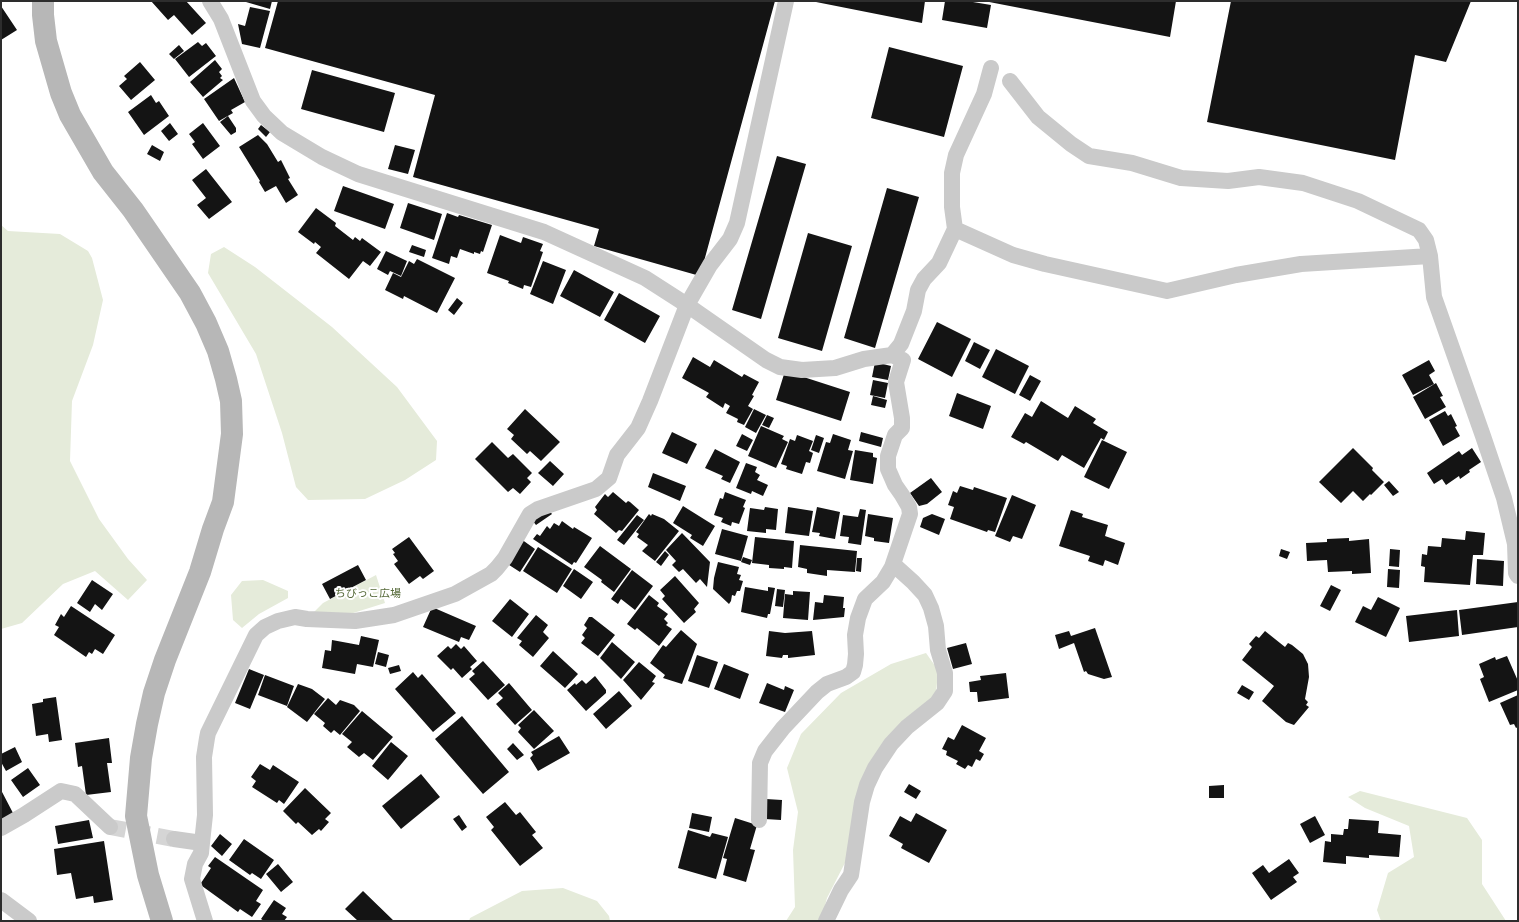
<!DOCTYPE html>
<html>
<head>
<meta charset="utf-8">
<style>
	body { margin:0 }
	#map { position:relative; width:1519px; height:922px; overflow:hidden; background:#fff; font-family:"Fira Sans Condensed",sans-serif }
	canvas { display:block }
	.frame { position:absolute; inset:0; border:2px solid #2d2d2d; pointer-events:none }
</style>
</head>
<body>
<div id="map">
<canvas width="1519" height="922"></canvas>
<div class="frame"></div>
</div>
<script>
const ctx = document.querySelector('canvas').getContext('2d');
ctx.lineJoin = 'round';
function fill(path, color) { ctx.fillStyle = color; ctx.fill(path, 'evenodd'); }
const poly = rows => new Path2D(rows.map(r => 'M' + r).join(''));
function stroke(path, color, width, dash) { ctx.strokeStyle = color; ctx.lineWidth = width; ctx.lineCap = dash ? 'butt' : 'round'; ctx.setLineDash(dash || []); ctx.stroke(path); }
function label(font, color, halo, rows, align = 'center') {
  ctx.font = font + ' "Fira Sans Condensed","Noto Sans JP",sans-serif'; ctx.lineWidth = 4; ctx.setLineDash([]); ctx.textBaseline = 'middle'; ctx.strokeStyle = halo; ctx.fillStyle = color; for (const [text, x, y, turn = 0] of rows) {
    ctx.save(); ctx.translate(x, y); ctx.rotate((+turn || 0) * Math.PI / 180); ctx.textAlign = isNaN(turn) ? turn : align; if (halo) ctx.strokeText(text, 0, 0); ctx.fillText(text, 0, 0); ctx.restore();
  }
}
const green = poly([
	[1,225,8,231,60,234,88,251,92,258,103,300,93,345,72,401,70,461,99,519,128,559,147,580,128,600,95,571,63,584,22,623,1,629],
	[224,247,255,267,332,327,397,387,437,441,436,460,405,480,365,499,308,500,296,487,282,433,256,354,208,273,211,254],
	[376,575,385,603,350,614,312,614,323,603],
	[263,580,288,591,288,598,259,614,242,628,233,620,231,595,242,581],
	[926,653,938,670,936,695,862,779,849,855,827,898,821,921,786,921,795,907,793,850,798,812,787,768,801,734,841,693,891,664],
	[1360,791,1467,818,1482,840,1482,884,1506,921,1381,921,1377,910,1388,873,1414,857,1409,826,1365,808,1348,797],
	[563,888,597,901,609,916,610,921,469,921,470,918,522,891]
]);
const building = poly([
	[151,1,186,1,206,23,192,35,174,15,168,20],
	[247,1,272,1,270,9,246,2],
	[278,1,775,1,700,276,594,246,599,229,413,177,435,95,265,48],
	[811,1,925,1,922,23],
	[945,1,967,1,991,5,987,28,942,20],
	[984,1,1176,1,1170,37],
	[1231,1,1471,1,1446,62,1415,55,1395,160,1207,122],
	[1,6,17,30,1,40],
	[250,7,270,11,260,48,242,44,238,24,245,26],
	[198,42,202,46,206,43,216,56,189,77,175,59],
	[179,45,184,51,174,59,169,54],
	[889,47,963,66,944,137,871,118],
	[215,60,222,69,219,72,222,76,220,78,223,80,203,97,190,82],
	[140,62,155,80,131,100,119,86,127,79,124,76],
	[312,70,395,93,384,132,301,109],
	[234,78,245,102,231,110,233,113,219,121,204,99],
	[151,95,156,103,159,101,169,116,144,135,128,112],
	[228,116,236,128,236,132,231,135,220,122],
	[170,123,178,134,169,141,161,131],
	[203,123,220,146,203,159,192,144,195,142,189,134],
	[261,125,270,132,266,137,258,129],
	[258,135,267,144,278,162,281,160,290,178,288,179,298,195,286,203,276,186,265,192,259,182,260,181,239,147],
	[152,145,164,152,160,161,147,154],
	[395,145,415,150,408,174,388,169],
	[777,156,806,164,761,319,732,310],
	[206,169,232,202,209,219,197,205,206,198,192,180],
	[343,186,394,204,385,229,334,211],
	[887,188,919,197,875,348,844,338],
	[408,203,442,214,434,240,400,228],
	[316,208,336,223,335,226,353,240,355,237,360,241,362,238,381,252,370,266,363,261,349,279,316,253,321,247,315,242,314,244,298,232],
	[447,213,458,217,459,215,492,225,483,252,481,251,480,254,474,252,474,254,460,249,457,258,451,256,449,264,432,258],
	[808,233,852,246,822,351,778,338],
	[500,235,521,243,523,237,543,244,540,251,543,252,531,287,524,285,523,289,508,283,509,281,487,273],
	[412,245,426,250,424,257,409,252],
	[386,251,407,261,401,276,390,271,388,275,377,269],
	[417,259,455,278,437,313,404,296,403,299,385,290,393,273,401,277,409,261,414,264],
	[543,261,566,270,553,304,530,294],
	[574,270,614,292,600,317,560,296],
	[619,293,660,316,645,343,604,320],
	[457,298,463,303,454,315,448,310],
	[937,322,971,339,952,377,918,359],
	[974,342,990,350,980,369,965,361],
	[996,349,1029,366,1015,394,982,377],
	[693,357,710,367,714,360,742,377,744,374,759,382,752,395,754,396,748,406,753,409,744,425,737,422,738,419,726,413,730,406,725,403,723,408,706,397,709,393,682,378],
	[1429,360,1435,371,1429,375,1434,384,1413,395,1402,375],
	[875,362,891,366,888,380,872,377],
	[785,371,850,392,841,421,776,400],
	[1030,375,1041,381,1030,401,1019,395],
	[873,380,888,383,885,398,870,395],
	[1436,383,1443,396,1440,397,1446,407,1425,419,1413,397],
	[957,393,991,406,983,429,949,416],
	[873,396,887,400,885,408,871,405],
	[1041,401,1068,418,1075,406,1096,419,1093,423,1108,432,1104,440,1101,438,1084,468,1062,455,1058,461,1026,442,1024,444,1011,437,1025,413,1032,417],
	[525,409,560,442,541,461,530,451,527,454,511,439,514,435,507,429],
	[754,409,766,415,756,433,745,427],
	[1445,411,1448,416,1451,414,1457,426,1455,427,1460,436,1443,446,1429,420],
	[767,415,774,418,769,428,762,425],
	[761,426,784,436,782,439,788,442,776,468,748,456],
	[672,432,697,444,687,464,662,453],
	[861,432,883,438,881,447,859,441],
	[742,434,753,440,747,451,736,446],
	[833,434,851,440,848,450,853,451,845,479,817,471,826,442,830,443],
	[797,435,813,441,809,451,813,453,810,463,806,462,802,474,786,469,787,466,781,464,790,439,795,441],
	[816,435,824,438,819,453,811,450],
	[1102,440,1127,452,1109,489,1084,477],
	[492,442,508,458,513,454,532,473,527,478,531,482,520,494,513,488,508,492,475,459],
	[1353,448,1373,468,1372,470,1384,482,1371,495,1370,494,1363,501,1353,491,1341,503,1319,482],
	[1472,448,1481,462,1469,470,1470,472,1460,479,1459,476,1446,485,1442,479,1434,484,1427,473,1459,451,1462,455],
	[715,449,740,462,730,483,721,479,723,476,705,468],
	[855,450,873,453,873,457,877,458,873,484,850,480],
	[550,461,564,474,553,486,538,473],
	[746,463,757,467,755,472,760,475,757,480,768,485,763,496,752,491,751,494,736,488],
	[653,473,686,486,680,501,648,487],
	[931,478,942,492,927,504,919,506,910,493],
	[1389,481,1399,492,1393,496,1384,485],
	[960,486,973,490,974,487,1007,498,995,532,988,530,987,532,950,519,954,507,948,505,953,491,957,493],
	[613,492,626,503,628,501,630,502,639,510,622,531,619,530,616,533,594,514,597,510,595,507,605,494,608,497],
	[725,492,746,500,743,507,745,508,739,524,732,522,731,526,721,522,723,518,714,515,720,498,723,499],
	[1012,495,1036,505,1022,539,1013,536,1010,542,995,536],
	[683,506,715,526,703,546,690,538,692,535,673,523],
	[765,507,778,509,776,530,766,529,766,533,747,531,750,508,764,510],
	[788,507,813,511,809,536,785,533],
	[817,507,840,512,835,539,819,536,820,533,812,532],
	[548,509,552,514,536,525,532,520],
	[860,509,866,510,861,545,848,543,849,537,840,536,843,515,858,517],
	[1071,510,1083,514,1082,517,1108,525,1105,536,1125,543,1118,565,1105,560,1103,566,1088,561,1090,556,1059,546],
	[649,514,651,516,652,514,664,519,679,531,655,561,642,551,648,545,637,537,639,534,636,532],
	[868,514,893,518,889,543,874,541,874,538,865,536],
	[932,514,945,519,939,535,920,527,923,518],
	[637,515,644,520,624,545,617,540],
	[562,521,573,529,574,527,592,538,576,563,574,562,572,565,533,539,537,534,540,536,547,526,550,529,554,523,559,526],
	[722,529,748,536,741,561,715,554],
	[1466,531,1485,533,1483,555,1473,555,1470,585,1424,582,1425,567,1421,566,1422,554,1427,555,1428,546,1441,547,1442,538,1465,540],
	[682,533,710,562,707,587,700,579,696,583,683,569,679,572,672,565,676,561,666,550],
	[409,537,434,571,423,579,420,576,409,584,394,564,398,561,393,554,395,553,392,549],
	[755,537,794,541,792,568,784,567,784,569,769,568,769,565,752,563],
	[1349,538,1349,541,1369,539,1371,573,1352,574,1352,571,1328,572,1327,560,1307,561,1306,543,1327,542,1327,539],
	[521,539,535,549,520,572,506,563],
	[800,545,857,551,855,572,827,570,827,576,807,573,807,569,798,567],
	[600,546,631,569,614,592,601,582,602,580,584,567],
	[538,547,572,569,557,593,523,571],
	[1281,549,1290,552,1287,559,1279,556],
	[1390,549,1400,550,1399,567,1389,566],
	[665,551,669,555,661,566,656,562],
	[743,557,752,560,750,565,741,562],
	[857,558,862,558,861,572,856,571],
	[1477,559,1504,561,1503,586,1476,584],
	[718,562,739,567,737,574,741,575,739,580,743,581,740,591,737,591,735,596,732,595,731,601,729,604,713,589,714,578],
	[358,565,366,580,330,599,322,584],
	[574,569,593,582,581,599,563,586],
	[1388,569,1400,570,1399,588,1387,587],
	[632,570,653,586,635,610,621,599,618,604,611,599],
	[675,576,699,603,694,609,696,612,684,623,662,599,665,596,660,590],
	[92,580,113,594,102,610,95,604,90,612,77,603],
	[1331,585,1341,590,1330,611,1320,606],
	[745,587,768,591,768,587,775,588,770,614,768,614,767,618,741,612],
	[777,589,785,590,783,607,775,606],
	[793,591,810,592,808,620,783,618,785,594,793,595],
	[649,595,659,603,657,606,668,614,664,619,668,623,666,625,672,629,659,646,637,628,635,630,627,624],
	[824,595,844,597,843,608,845,608,844,617,813,620,815,602,823,603],
	[1378,597,1400,608,1386,637,1355,622,1363,606,1371,610],
	[510,599,529,614,512,637,492,621],
	[1518,602,1518,627,1462,635,1459,610],
	[71,606,115,635,103,654,95,649,92,654,89,652,86,657,54,635,59,627,55,625,61,614,64,617],
	[432,607,476,626,469,640,461,637,459,642,423,627],
	[1457,610,1459,636,1409,642,1406,616],
	[536,615,548,625,543,632,549,638,533,657,519,645,522,641,517,638],
	[589,617,592,617,615,635,598,656,581,643,585,638,582,635,587,628,584,625],
	[1095,628,1112,677,1104,679,1088,674,1086,671,1084,672,1074,643,1059,649,1055,635,1069,631,1071,636],
	[681,630,697,644,682,684,663,678,665,675,650,663,663,645,666,647],
	[769,631,785,633,812,631,815,655,788,658,788,655,783,655,782,658,766,656],
	[1265,631,1285,647,1288,643,1292,645,1303,654,1308,664,1309,677,1305,699,1308,702,1306,705,1309,707,1294,725,1286,722,1262,701,1274,686,1242,660,1252,647,1249,644,1256,636,1259,638],
	[361,636,379,640,373,667,357,664,355,674,322,668,325,650,331,651,332,640,359,645],
	[612,642,635,662,621,679,600,658],
	[966,643,972,664,953,669,947,648],
	[456,644,461,649,464,646,477,661,470,667,472,669,462,678,453,668,451,670,437,656,448,646,451,649],
	[553,651,578,674,565,688,540,666],
	[378,652,389,655,386,667,375,664],
	[697,655,718,662,709,688,688,681],
	[1507,656,1518,681,1518,690,1489,702,1480,679,1484,677,1479,664,1495,657,1496,660],
	[483,661,505,685,488,700,469,679,475,674,472,671],
	[639,662,656,676,652,682,655,683,641,700,623,680],
	[724,664,749,674,740,699,714,689],
	[399,665,401,671,390,674,388,668],
	[249,669,264,675,250,709,235,703],
	[413,672,418,678,422,674,456,713,433,732,395,689],
	[1006,673,1009,698,978,702,977,692,970,692,969,682,981,680,980,676],
	[265,675,294,686,287,706,258,695],
	[595,676,606,690,606,693,586,711,567,690,575,683,576,685,582,680,586,684],
	[509,683,532,710,515,725,496,704,503,698,498,693],
	[767,683,784,690,785,686,794,690,785,712,759,703],
	[298,684,312,689,325,699,307,722,287,707],
	[1242,685,1254,692,1249,700,1237,693],
	[619,691,632,706,606,729,593,714],
	[1518,695,1518,727,1516,728,1514,724,1510,725,1500,703],
	[56,697,62,740,49,742,48,734,36,736,32,704,43,702,43,699],
	[328,698,336,705,340,700,354,705,360,711,340,735,334,730,331,733,323,726,325,723,314,714],
	[534,710,554,731,534,749,518,732,521,728,518,725],
	[362,711,393,737,373,760,364,753,359,757,347,747,352,742,342,734],
	[462,716,509,772,483,794,435,739],
	[962,725,986,738,979,751,984,754,980,761,976,759,972,767,968,765,965,769,956,764,958,761,946,755,947,751,942,749,948,737,954,740],
	[559,736,570,753,538,771,530,758,533,755,531,752],
	[109,738,112,763,107,763,111,792,86,795,82,766,78,767,75,743],
	[391,742,408,756,388,780,372,766],
	[513,743,524,755,517,760,507,749],
	[15,747,22,762,6,771,1,762,1,754],
	[260,764,270,770,273,765,299,782,284,804,279,800,277,803,252,787,256,781,251,777],
	[28,768,40,785,23,797,11,780],
	[421,774,440,797,401,829,382,806],
	[909,784,921,791,916,799,904,792],
	[1224,785,1224,798,1209,798,1209,786],
	[305,788,331,813,325,819,329,822,321,831,319,829,312,835,298,822,296,824,283,811],
	[1,790,13,813,1,820],
	[766,799,782,800,781,820,765,819],
	[505,802,516,815,520,812,536,832,532,835,543,848,520,866,491,830,494,827,486,817],
	[692,813,712,817,709,832,689,828],
	[916,813,947,830,929,863,901,848,903,844,889,836,900,816,911,822],
	[459,815,467,827,462,831,453,819],
	[1315,816,1325,835,1310,843,1300,824],
	[735,818,757,825,750,849,755,850,746,882,723,875,727,859,723,858],
	[1349,819,1379,821,1378,833,1401,835,1399,857,1369,855,1369,858,1346,856,1346,864,1323,862,1325,841,1331,842,1331,834,1343,835,1344,829,1348,829],
	[89,820,93,838,58,844,55,826],
	[688,830,710,837,712,833,728,837,716,879,678,868],
	[220,834,232,844,222,856,211,846],
	[244,839,274,860,261,879,252,873,250,875,229,860],
	[104,841,113,900,94,903,93,896,76,899,71,873,57,875,54,849],
	[215,857,263,890,256,901,261,904,252,917,240,909,238,912,202,886,201,883,211,868,208,866],
	[1289,859,1299,873,1293,877,1297,882,1271,900,1252,873,1263,865,1269,873],
	[278,864,293,882,281,892,266,874],
	[363,891,394,921,358,921,345,909],
	[274,900,286,908,282,914,287,917,284,921,264,921,261,919]
]);
const streetTunnel = poly([
	[110,827,174,839]
]);
const street = poly([
	[210,1,221,19,253,101,264,116,282,133,322,157,358,174,544,232,645,278,687,305,766,360,780,367,802,370,835,368,864,359,892,355,901,344,914,311,918,290,924,279,939,263,955,229,1013,255,1045,264,1167,291,1236,275,1301,264,1430,256,1434,297,1483,436,1504,498,1515,544,1516,573,1518,576],
	[1010,81,1038,117,1071,144,1089,156,1132,163,1181,178,1228,181,1259,177,1303,183,1358,201,1419,230,1426,240,1430,256],
	[955,229,952,207,952,173,956,155,984,94,991,68],
	[759,820,760,763,765,751,783,728,817,692,827,684,846,677,853,672,855,665,856,654,855,635,858,618,865,599,883,582,892,567,910,514,909,507,902,495,895,485,888,469,888,456,895,435,902,428,902,418,896,382,903,360,892,355],
	[1,828,24,815,61,791,75,794,110,827],
	[174,839,202,843],
	[1,900,29,921],
	[205,921,192,879,195,864,201,853,202,843,205,815,204,757,207,738,208,733,256,635,265,627,278,621,295,617,307,619,355,621,394,615,455,594,491,574,497,568,505,558,530,514,538,509,596,489,609,478,617,455,638,428,650,401,687,305,710,265,730,239,737,223,786,1],
	[826,921,841,890,851,875,862,802,867,785,875,768,891,744,907,727,937,703,945,691,945,673,938,650,936,626,931,608,925,595,913,582,893,564]
]);
const secondary = poly([
	[43,1,43,15,46,41,61,93,70,115,103,172,133,210,190,293,206,323,218,351,226,379,231,401,232,434,223,502,213,529,200,572,165,660,154,693,147,724,141,758,136,816,148,875,162,921]
]);
const parkNames = [
	["ちびっこ広場",368,594]
];
fill(green, '#e5ebda');
fill(building, '#141414');
stroke(streetTunnel, '#d5d5d5', 16, [16, 8]);
stroke(street, '#cacaca', 16);
stroke(secondary, '#b7b7b7', 22);
label('11px', '#566a39', '#fff', parkNames);
</script>
</body>
</html>
